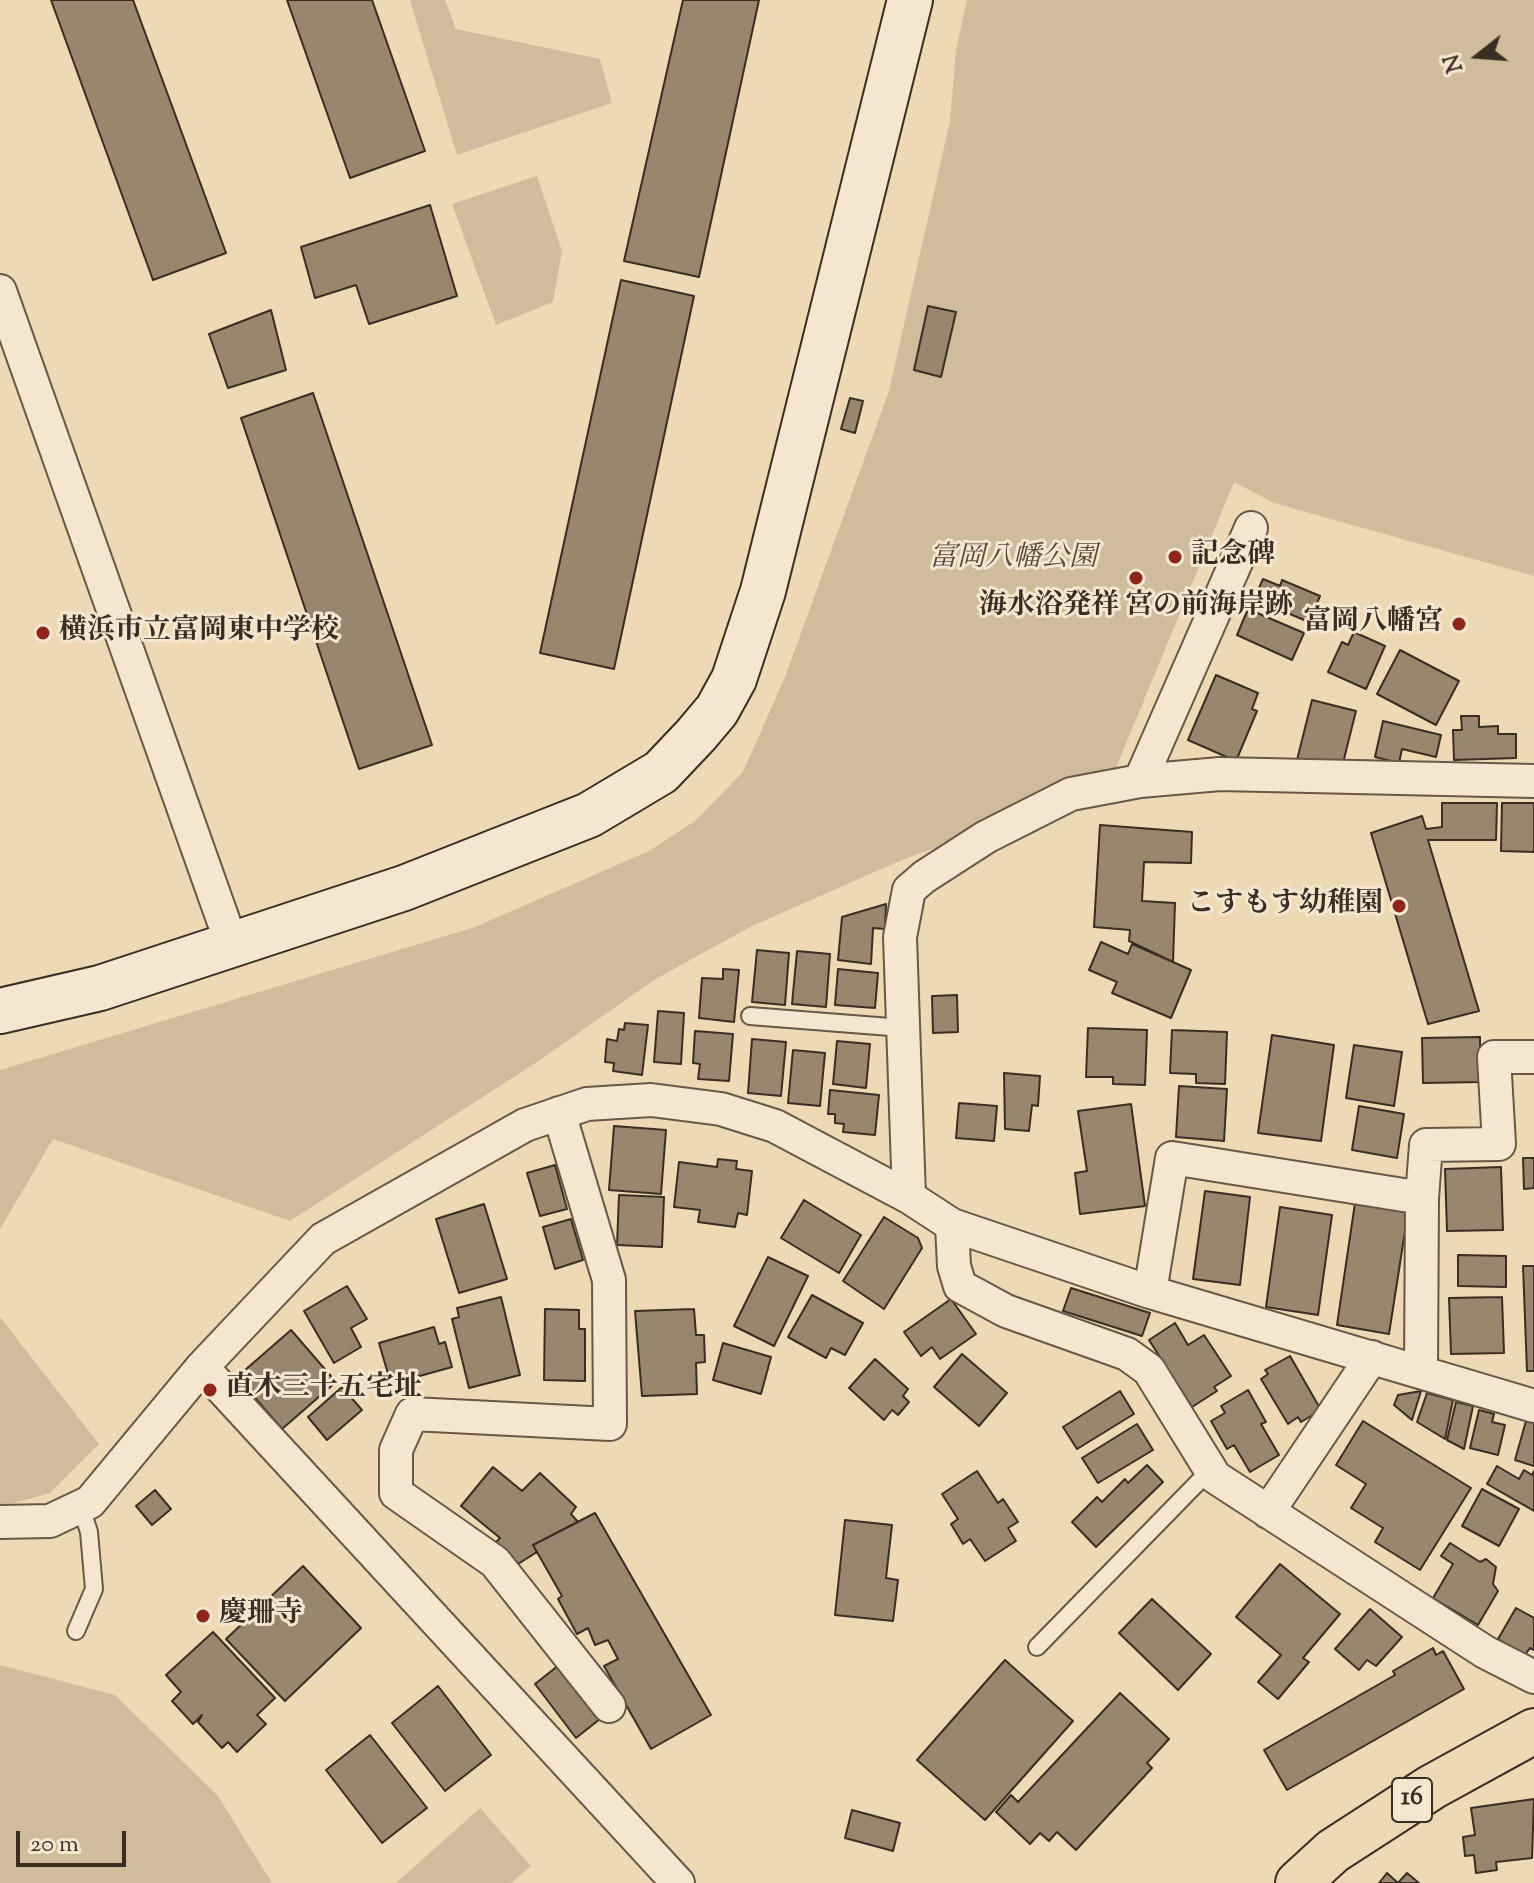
<!DOCTYPE html>
<html>
<head>
<meta charset="utf-8">
<style>
	body { margin:0 }
	#map { position:relative; width:1534px; height:1883px; overflow:hidden; background:#eed9b5; font-family:"Sorts Mill Goudy",serif }
	canvas { display:block }
	.north { position:absolute; left:1438px; top:16px; width:80px; height:80px; -webkit-text-stroke:6px #f4e6cf; paint-order:stroke; rotate:253deg; font-size:22px; font-weight:700; line-height:32px; text-align:center; color:#3a2d22 }
	.north::after { content:''; display:block; margin:auto; width:28px; height:36px; background:#3a2d22; clip-path:polygon(50% 0,100% 100%,50% 72%,0 100%) }
	.scale { position:absolute; left:16px; top:1831px; width:110px; height:36px; box-sizing:border-box; border:4px solid #3a2d22; border-top:0; padding-left:10px; font-size:24px; line-height:28px; white-space:nowrap; color:#3a2d22; -webkit-text-stroke:6px #f4e6cf; paint-order:stroke }
</style>
</head>
<body>
<div id="map">
<canvas width="1534" height="1883"></canvas>
<div class="north">N</div>
<div class="scale">20 m</div>
</div>
<script>
const ctx = document.querySelector('canvas').getContext('2d');
ctx.lineJoin = 'round';
function fill(path, color) { ctx.fillStyle = color; ctx.fill(path, 'evenodd'); }
const poly = rows => new Path2D(rows.map(r => 'M' + r).join(''));
function stroke(path, color, width, dash) { ctx.strokeStyle = color; ctx.lineWidth = width; ctx.lineCap = dash ? 'butt' : 'round'; ctx.setLineDash(dash || []); ctx.stroke(path); }
function label(font, color, halo, rows, align = 'center') {
  ctx.font = font + ' "Sorts Mill Goudy","Noto Serif JP",serif'; ctx.lineWidth = 6; ctx.setLineDash([]); ctx.textBaseline = 'middle'; ctx.strokeStyle = halo; ctx.fillStyle = color; for (const [text, x, y, turn = 0] of rows) {
    ctx.save(); ctx.translate(x, y); ctx.rotate((+turn || 0) * Math.PI / 180); ctx.textAlign = isNaN(turn) ? turn : align; if (halo) ctx.strokeText(text, 0, 0); ctx.fillText(text, 0, 0); ctx.restore();
  }
}
const green = poly([
	[410,0,445,0,456,29,600,59,612,103,457,155],
	[967,0,1534,0,1534,576,1274,503,1234,482,1104,797,1002,823,897,862,750,927,654,980,537,1062,290,1221,53,1139,0,1229,0,1070,475,927,649,851,695,821,743,772,785,677,889,391,950,121,956,50],
	[537,176,562,251,553,302,496,325,452,204],
	[0,1317,99,1444,50,1493,0,1507],
	[0,1665,115,1695,218,1796,272,1883,0,1883],
	[480,1808,531,1866,511,1883,396,1883]
]);
const building = poly([
	[51,0,133,0,226,253,153,280,51,0],
	[287,0,372,0,425,151,350,178,287,0],
	[683,0,759,0,699,277,624,261,683,0],
	[430,205,457,296,369,324,356,285,315,298,301,247,430,205],
	[621,280,694,296,614,669,540,653,621,280],
	[928,306,956,312,941,377,914,370,928,306],
	[271,310,286,370,228,388,209,334,271,310],
	[313,393,432,745,359,769,241,418,313,393],
	[850,398,863,401,855,433,841,429,850,398],
	[1263,579,1280,586,1282,580,1320,596,1309,622,1254,599,1263,579],
	[1248,609,1304,633,1292,660,1237,635,1248,609],
	[1354,632,1385,646,1366,689,1328,672,1342,642,1348,645,1354,632],
	[1400,650,1459,681,1436,725,1377,694,1400,650],
	[1216,675,1258,693,1252,709,1257,711,1236,761,1188,740,1216,675],
	[1312,700,1356,711,1341,771,1297,760,1312,700],
	[1461,716,1479,716,1479,727,1498,726,1498,734,1516,734,1516,758,1454,760,1453,730,1462,730,1461,716],
	[1383,721,1441,735,1436,757,1402,749,1399,763,1375,757,1383,721],
	[1442,803,1497,803,1496,840,1428,840,1479,1011,1428,1024,1371,833,1422,816,1426,829,1442,827,1442,803],
	[1502,803,1534,803,1534,852,1501,851,1502,803],
	[1100,825,1192,832,1191,863,1144,862,1142,901,1175,903,1173,962,1129,941,1130,930,1094,927,1100,825],
	[886,904,885,929,873,928,871,964,838,960,842,917,886,904],
	[1101,942,1128,954,1132,944,1191,970,1171,1018,1112,993,1117,982,1089,970,1101,942],
	[757,950,789,953,785,1005,752,1002,757,950],
	[797,951,830,954,826,1007,792,1004,797,951],
	[723,969,739,970,734,1022,699,1018,702,978,723,979,723,969],
	[838,969,878,973,875,1008,835,1005,838,969],
	[957,995,958,1032,933,1033,932,996,957,995],
	[658,1011,684,1013,681,1064,654,1062,658,1011],
	[625,1023,648,1025,642,1075,613,1071,614,1063,605,1062,607,1039,617,1041,619,1029,624,1030,625,1023],
	[1088,1028,1147,1030,1145,1085,1113,1084,1113,1077,1086,1077,1088,1028],
	[1172,1030,1227,1032,1225,1084,1196,1083,1196,1074,1170,1073,1172,1030],
	[695,1031,733,1034,729,1081,698,1079,700,1064,693,1063,695,1031],
	[1272,1035,1334,1045,1321,1141,1258,1133,1272,1035],
	[1480,1037,1480,1082,1423,1083,1422,1038,1480,1037],
	[752,1039,786,1042,781,1096,748,1093,752,1039],
	[837,1041,870,1044,866,1088,833,1084,837,1041],
	[1354,1045,1402,1052,1394,1106,1346,1098,1354,1045],
	[793,1050,825,1053,820,1106,788,1103,793,1050],
	[1004,1073,1040,1076,1038,1106,1032,1105,1029,1131,1005,1129,1004,1073],
	[1179,1086,1227,1089,1224,1141,1176,1137,1179,1086],
	[830,1090,879,1095,875,1135,843,1132,844,1124,835,1123,835,1114,828,1114,830,1090],
	[959,1103,997,1106,994,1141,956,1138,959,1103],
	[1131,1104,1145,1206,1080,1214,1075,1173,1087,1171,1078,1111,1131,1104],
	[1359,1106,1404,1114,1397,1158,1352,1150,1359,1106],
	[614,1126,666,1130,661,1194,609,1190,614,1126],
	[1523,1158,1534,1158,1534,1188,1524,1189,1523,1158],
	[718,1159,737,1161,736,1169,752,1171,747,1215,738,1213,735,1227,698,1222,700,1210,674,1207,679,1162,717,1167,718,1159],
	[555,1165,567,1209,540,1216,527,1173,555,1165],
	[1501,1167,1503,1230,1447,1231,1445,1169,1501,1167],
	[1205,1191,1250,1197,1240,1285,1193,1279,1205,1191],
	[619,1195,664,1197,662,1247,617,1245,619,1195],
	[804,1200,861,1235,839,1273,781,1238,804,1200],
	[1355,1203,1408,1212,1389,1334,1337,1325,1355,1203],
	[484,1204,507,1279,459,1293,436,1219,484,1204],
	[1280,1207,1332,1215,1318,1315,1266,1307,1280,1207],
	[884,1217,918,1238,922,1248,884,1309,843,1281,884,1217],
	[571,1219,583,1260,555,1269,543,1227,571,1219],
	[1458,1255,1506,1256,1506,1287,1458,1286,1458,1255],
	[768,1257,808,1276,774,1346,734,1326,768,1257],
	[1523,1266,1534,1266,1534,1371,1527,1371,1523,1266],
	[347,1286,367,1319,351,1328,361,1347,334,1363,304,1311,347,1286],
	[1071,1288,1150,1313,1142,1336,1063,1311,1071,1288],
	[812,1295,863,1323,845,1355,831,1348,826,1358,788,1337,812,1295],
	[501,1297,520,1375,469,1388,452,1319,459,1317,457,1308,501,1297],
	[1502,1297,1504,1353,1451,1354,1449,1298,1502,1297],
	[951,1299,976,1334,940,1359,932,1347,921,1356,904,1332,951,1299],
	[545,1309,579,1310,579,1329,585,1329,585,1381,544,1380,545,1309],
	[694,1309,696,1335,704,1335,705,1362,696,1363,697,1394,642,1396,635,1311,694,1309],
	[1175,1323,1188,1345,1204,1335,1231,1376,1214,1387,1217,1391,1192,1407,1149,1340,1175,1323],
	[434,1327,439,1344,445,1342,452,1367,391,1384,379,1343,434,1327],
	[291,1330,336,1382,282,1429,237,1377,291,1330],
	[723,1343,771,1357,761,1394,713,1380,723,1343],
	[962,1354,1007,1393,979,1426,934,1387,962,1354],
	[1290,1356,1321,1410,1301,1422,1298,1417,1288,1424,1261,1379,1268,1374,1265,1370,1290,1356],
	[875,1359,908,1389,903,1396,909,1402,898,1415,892,1410,884,1420,849,1388,875,1359],
	[342,1387,362,1410,327,1440,308,1417,342,1387],
	[1248,1390,1266,1422,1261,1424,1279,1455,1250,1472,1234,1445,1227,1449,1211,1421,1225,1413,1221,1406,1248,1390],
	[1120,1391,1134,1414,1077,1449,1063,1427,1120,1391],
	[1421,1391,1412,1420,1394,1405,1398,1395,1421,1391],
	[1427,1393,1453,1400,1445,1439,1417,1422,1427,1393],
	[1456,1402,1473,1406,1464,1449,1447,1440,1456,1402],
	[1479,1410,1494,1414,1492,1422,1505,1425,1498,1455,1470,1448,1479,1410],
	[1363,1421,1471,1488,1420,1570,1375,1542,1383,1528,1351,1508,1366,1484,1336,1465,1363,1421],
	[1526,1421,1534,1423,1534,1466,1515,1460,1526,1421],
	[1137,1424,1153,1450,1098,1483,1082,1458,1137,1424],
	[1147,1465,1163,1482,1096,1547,1072,1522,1097,1497,1102,1502,1125,1479,1128,1483,1147,1465],
	[1497,1466,1519,1479,1524,1470,1532,1475,1534,1471,1534,1511,1487,1484,1497,1466],
	[493,1467,522,1491,540,1473,576,1507,571,1514,578,1522,533,1545,537,1552,518,1564,494,1544,500,1538,461,1506,493,1467],
	[977,1471,998,1503,1003,1499,1018,1522,1008,1528,1016,1541,985,1561,970,1539,963,1544,951,1524,958,1519,942,1494,977,1471],
	[1482,1489,1519,1509,1499,1546,1462,1526,1482,1489],
	[155,1490,171,1509,152,1525,136,1506,155,1490],
	[595,1513,711,1715,651,1749,604,1666,618,1659,608,1640,595,1645,588,1628,577,1634,558,1599,562,1596,533,1545,595,1513],
	[845,1520,892,1525,886,1578,898,1580,893,1621,835,1615,845,1520],
	[1450,1543,1480,1562,1486,1559,1496,1567,1493,1584,1498,1591,1478,1625,1433,1598,1453,1564,1441,1556,1450,1543],
	[1280,1564,1340,1614,1303,1658,1309,1662,1278,1699,1258,1682,1281,1655,1236,1617,1280,1564],
	[303,1566,361,1628,285,1701,226,1639,303,1566],
	[1152,1599,1211,1654,1178,1690,1119,1633,1152,1599],
	[1516,1608,1534,1618,1534,1650,1530,1648,1525,1655,1498,1639,1516,1608],
	[1370,1609,1402,1637,1376,1666,1367,1660,1359,1670,1335,1649,1370,1609],
	[213,1632,275,1698,257,1715,266,1724,237,1752,228,1742,222,1748,198,1722,202,1715,193,1724,172,1701,181,1692,166,1675,213,1632],
	[1433,1648,1436,1655,1443,1651,1464,1689,1287,1790,1264,1750,1395,1675,1393,1671,1433,1648],
	[1005,1660,1073,1721,985,1820,917,1760,1005,1660],
	[559,1665,600,1719,576,1738,535,1684,559,1665],
	[438,1686,491,1755,445,1791,392,1723,438,1686],
	[1120,1693,1169,1739,1147,1763,1152,1768,1076,1850,1057,1832,1049,1841,1040,1833,1030,1844,996,1812,1011,1795,1018,1802,1120,1693],
	[370,1735,427,1808,382,1843,326,1770,370,1735],
	[1534,1799,1532,1858,1496,1862,1497,1870,1476,1873,1474,1855,1465,1856,1463,1837,1475,1835,1471,1808,1534,1799],
	[852,1810,900,1823,893,1851,845,1838,852,1810],
	[1387,1873,1398,1883,1407,1873,1419,1883,1379,1883,1387,1873]
]);
const lane = poly([
	[750,1016,903,1028],
	[76,1631,94,1589,89,1532,81,1507],
	[1037,1647,1211,1469]
]);
const street = poly([
	[0,291,232,945],
	[1140,781,1251,528],
	[559,1113,609,1280,610,1424,412,1414,396,1450,396,1493,495,1562,609,1706],
	[909,1197,900,937,909,890,924,877,986,837,1071,794,1140,781,1220,774,1534,781],
	[952,1225,954,1266,960,1286,1006,1311,1127,1354,1149,1370,1215,1477,1485,1652,1534,1677],
	[1150,1292,1172,1158,1422,1198],
	[202,1367,678,1883],
	[1421,1371,1422,1198,1426,1145,1499,1144,1494,1057,1534,1057],
	[1268,1512,1372,1357],
	[0,1522,50,1521,90,1502,202,1367,323,1239,525,1125,587,1104,651,1100,721,1109,775,1126,909,1197,952,1225,1150,1292,1534,1406]
]);
const secondary = poly([
	[0,1011,100,988,404,888,589,815,661,772,696,735,717,710,734,679,763,591,910,0]
]);
const highway = poly([
	[1298,1883,1333,1851,1432,1787,1534,1731]
]);
const markers = [
	[1175,557,8,"#8f2418"],
	[1136,578,8,"#8f2418"],
	[1459,624,8,"#8f2418"],
	[43,633,8,"#8f2418"],
	[1399,906,8,"#8f2418"],
	[210,1390,8,"#8f2418"],
	[203,1616,8,"#8f2418"]
];
const shields = [
	[1412,1800,40]
];
const shieldNames = [
	["16",1412,1800]
];
const poiNames = [
	["記念碑",1191,557],
	["海水浴発祥 宮の前海岸跡",1136,608,"center"],
	["富岡八幡宮",1443,624,"right"],
	["横浜市立富岡東中学校",59,633],
	["こすもす幼稚園",1383,906,"right"],
	["直木三十五宅址",226,1390],
	["慶珊寺",219,1616]
];
const parkNames = [
	["富岡八幡公園",1013,560]
];
fill(green, '#cfbc9c');
fill(building, '#98866e');
stroke(building, '#3a2d22', 2);
stroke(lane, '#675847', 20);
stroke(street, '#675847', 36);
stroke(secondary, '#3a2d22', 48);
stroke(highway, '#3a2d22', 48);
stroke(lane, '#f4e6cf', 16);
stroke(street, '#f4e6cf', 32);
stroke(secondary, '#f4e6cf', 44);
stroke(highway, '#eed9b5', 44);
for (const [x, y, r, color] of markers) { const dot = new Path2D(); dot.arc(x, y, r, 0, 2 * Math.PI); ctx.fillStyle = color; ctx.fill(dot); stroke(dot, '#f4e6cf', 3); }
for (const [x, y, w] of shields) { const box = new Path2D(); box.roundRect(x - w / 2, y - 22, w, 44, 6); ctx.fillStyle = '#f4e6cf'; ctx.fill(box); stroke(box, '#3a2d22', 2); }
label('bold 26px', '#3a2d22', null, shieldNames);
label('bold 28px', '#3a2d22', '#f4e6cf', poiNames, 'left');
label('italic 28px', '#584a3a', '#f4e6cf', parkNames);
</script>
</body>
</html>
